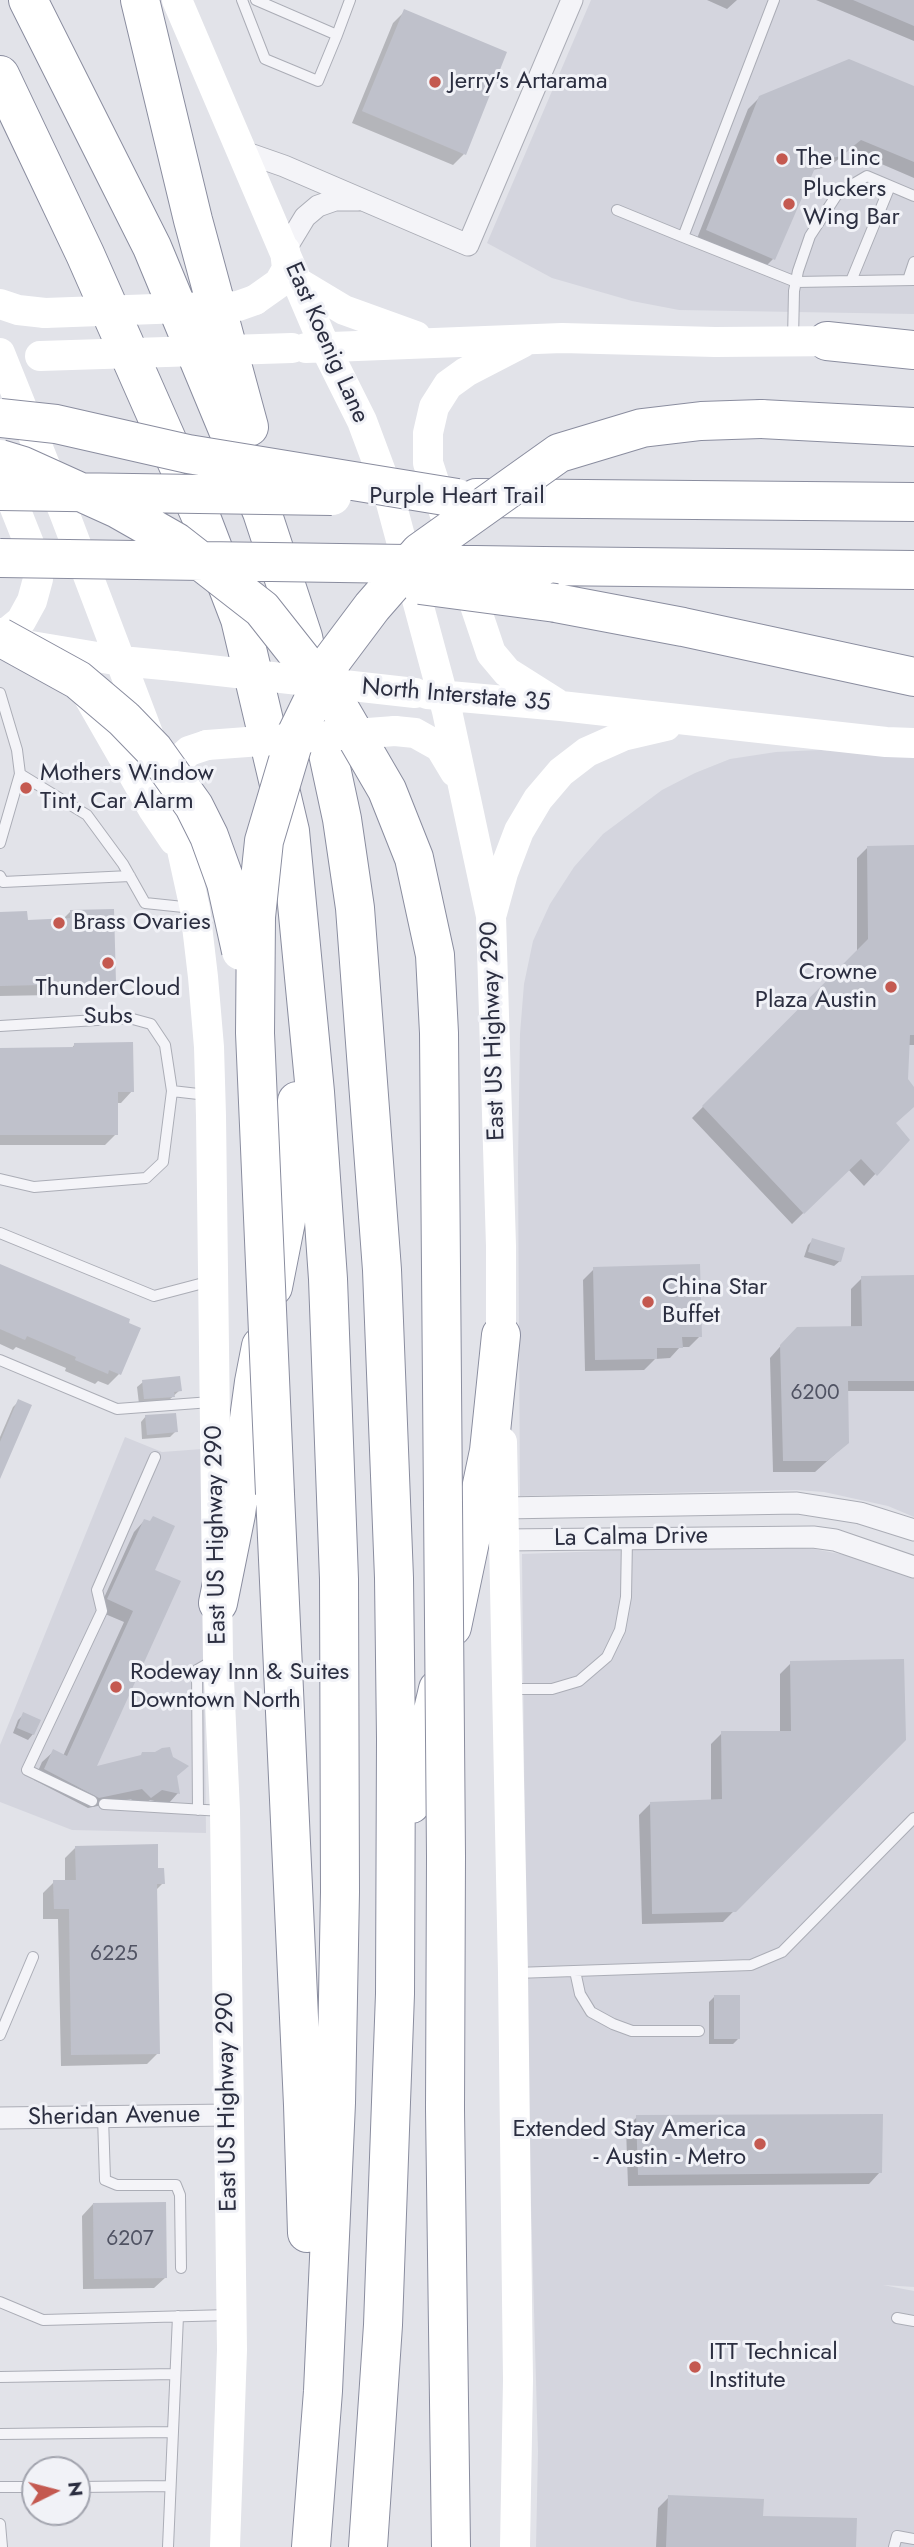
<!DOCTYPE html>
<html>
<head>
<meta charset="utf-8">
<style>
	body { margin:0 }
	#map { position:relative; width:914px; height:2547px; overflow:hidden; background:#e2e3e9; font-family:Jost,sans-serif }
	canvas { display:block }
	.north { position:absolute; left:21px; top:2456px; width:70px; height:70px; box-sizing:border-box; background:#f1f2f7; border:2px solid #a2a4ae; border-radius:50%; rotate:84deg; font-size:19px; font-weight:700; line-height:28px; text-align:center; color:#2b2e40 }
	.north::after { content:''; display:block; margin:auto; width:24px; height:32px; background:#c45950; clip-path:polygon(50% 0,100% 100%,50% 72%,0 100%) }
</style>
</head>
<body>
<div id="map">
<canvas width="914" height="2547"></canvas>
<div class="north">N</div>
</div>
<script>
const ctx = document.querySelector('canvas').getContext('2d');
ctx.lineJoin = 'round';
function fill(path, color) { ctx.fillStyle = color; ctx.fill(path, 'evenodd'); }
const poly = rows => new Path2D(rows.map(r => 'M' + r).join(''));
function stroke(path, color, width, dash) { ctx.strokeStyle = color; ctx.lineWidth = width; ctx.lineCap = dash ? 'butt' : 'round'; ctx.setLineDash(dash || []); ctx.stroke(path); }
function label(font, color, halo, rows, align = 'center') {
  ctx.font = font + ' Jost,sans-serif'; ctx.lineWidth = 6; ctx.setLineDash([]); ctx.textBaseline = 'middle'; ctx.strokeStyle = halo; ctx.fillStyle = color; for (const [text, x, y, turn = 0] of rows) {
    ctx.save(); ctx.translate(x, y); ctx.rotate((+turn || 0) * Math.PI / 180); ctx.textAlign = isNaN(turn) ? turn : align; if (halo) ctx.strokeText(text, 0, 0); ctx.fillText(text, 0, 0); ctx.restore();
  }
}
const built = poly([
	[591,0,914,0,914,314,679,310,632,301,552,278,487,243],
	[820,750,914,754,914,1517,888,1506,824,1492,796,1490,520,1496,518,1165,520,1034,524,984,533,941,550,904,574,867,603,834,662,790,695,773,730,759,776,752],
	[125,1437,162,1452,202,1449,206,1833,72,1830,0,1802,0,1745],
	[767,1545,814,1549,861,1558,914,1577,914,2287,883,2285,914,2291,914,2547,536,2547,538,2451,527,2063,522,1554]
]);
const shadow = poly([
	[707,0,737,0,727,9],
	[816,0,914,0,914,41],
	[405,11,464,154,453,165,352,123,393,23],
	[914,87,914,178,849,150,829,167,812,170,773,259,762,270,696,241,748,109,760,97],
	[914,846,914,1045,908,1045,906,1080,914,1089,914,1106,895,1123,907,1140,864,1186,848,1169,792,1224,692,1118,857,951,857,858,868,847],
	[70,912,114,982,103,994,0,996,0,913,26,921,62,920],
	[75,1044,132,1091,121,1103,116,1103,116,1134,105,1145,0,1145,0,1050,71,1049],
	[813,1240,840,1261,834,1266,804,1257,808,1245],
	[0,1266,119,1374,108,1385,98,1381,95,1384,65,1371,66,1368,16,1347,13,1350,0,1344],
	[594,1269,700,1336,689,1347,680,1347,670,1358,655,1359,644,1370,585,1371,583,1280],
	[914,1277,914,1391,847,1391,835,1454,815,1472,773,1472,770,1358,786,1340,851,1328,851,1289,862,1278],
	[143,1382,180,1390,168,1401,139,1404,137,1387],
	[19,1401,0,1475,0,1437,13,1407],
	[146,1416,176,1431,170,1437,142,1439,141,1422],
	[144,1521,153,1571,94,1768,176,1777,178,1793,168,1804,150,1800,139,1808,131,1799,88,1808,34,1780,42,1762,53,1752,63,1756,124,1622,98,1611,134,1532],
	[791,1663,904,1739,723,1922,642,1924,639,1815,650,1804,711,1801,711,1744,722,1733,780,1733,780,1674],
	[24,1714,33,1734,28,1740,13,1733,18,1720],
	[76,1847,156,1870,163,1883,156,1890,158,2053,147,2064,61,2066,58,1919,43,1919,43,1893,54,1882,65,1882,65,1858],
	[714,1997,738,2039,733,2044,709,2044,709,2002],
	[637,2117,880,2172,869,2184,628,2186,626,2128],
	[93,2204,166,2277,154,2288,83,2289,82,2216],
	[669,2497,761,2518,854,2547,656,2547,658,2508]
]);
const building = poly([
	[853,0,914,0,914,26],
	[404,9,507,52,466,155,362,111],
	[849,59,914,86,914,162,861,140,841,156,818,161,775,260,706,230,759,96],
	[914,845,914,1035,910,1035,908,1079,914,1087,914,1107,896,1123,910,1140,877,1176,861,1159,804,1214,702,1106,868,939,867,846],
	[114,909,116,983,0,986,0,912,27,911,28,920,70,918,70,910],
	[133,1042,134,1092,118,1092,118,1135,0,1135,0,1048,74,1047,74,1043],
	[812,1238,845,1248,841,1262,808,1252],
	[0,1264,130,1319,129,1323,141,1328,121,1375,109,1370,108,1374,75,1360,76,1357,27,1336,25,1340,0,1329],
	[700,1264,702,1337,682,1337,683,1348,657,1348,657,1359,595,1360,593,1267],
	[914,1275,914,1381,848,1381,849,1443,827,1461,783,1461,780,1345,797,1327,862,1326,861,1276],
	[180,1376,182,1391,174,1392,175,1397,144,1399,142,1380],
	[18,1399,32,1405,0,1479,0,1442],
	[176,1413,178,1432,147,1435,145,1415],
	[153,1516,175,1526,155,1570,181,1581,97,1766,141,1755,142,1752,155,1752,162,1748,170,1747,173,1757,189,1766,177,1776,180,1794,162,1790,151,1798,142,1789,99,1798,44,1769,53,1749,67,1756,133,1611,107,1599,144,1519,150,1521],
	[904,1659,906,1740,736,1912,652,1914,650,1802,722,1799,721,1731,791,1731,790,1661],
	[23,1712,41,1720,34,1735,17,1728],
	[158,1844,158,1868,164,1868,165,1884,157,1884,160,2054,71,2055,69,1909,54,1909,53,1880,76,1880,75,1846],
	[714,1995,740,1995,740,2039,714,2039],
	[883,2114,882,2173,638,2175,636,2115],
	[166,2202,167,2278,94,2279,93,2203],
	[668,2495,764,2499,763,2516,857,2518,856,2547,666,2547]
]);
const lane = poly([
	[242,0,265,59,318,81,337,35],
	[256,0,337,35,350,0],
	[774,0,683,237,796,282,914,280],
	[617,210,683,237],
	[908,280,914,262],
	[851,281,890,186],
	[793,340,794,291,798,271,810,236,838,193,867,176,914,196],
	[0,693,17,750,20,774,87,815,123,864,145,903,193,908],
	[0,843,20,774],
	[0,876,3,882,130,876],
	[0,1026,129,1018,151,1024,165,1045,172,1091,163,1162,146,1178,34,1187,0,1179],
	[172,1091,207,1095],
	[0,1233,154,1296,211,1281],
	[0,1360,117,1409,211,1402],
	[508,1689,552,1689,579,1681,607,1657,620,1630,626,1597,627,1538],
	[92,1801,27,1770,102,1611,97,1590,155,1457],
	[104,1804,222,1811],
	[198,1810,197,1670,216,1659],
	[575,1971,580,1994,591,2012,613,2024,632,2031,699,2031],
	[515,1973,751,1965,782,1952,914,1818],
	[0,2035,33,1957],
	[103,2117,105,2180,117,2185,176,2185,180,2195,181,2268],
	[0,2302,43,2320,229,2315],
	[897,2318,914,2321],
	[0,2377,175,2374],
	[0,2434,172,2432],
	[0,2487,35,2487],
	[77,2487,170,2486],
	[0,2524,2,2547],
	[168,2547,178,2316],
	[894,2547,897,2536,914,2539]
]);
const street = poly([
	[241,151,284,166,468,245,572,0],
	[285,250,305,217,318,206,335,200,358,200],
	[503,1508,797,1503,860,1513,914,1530],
	[503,1540,813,1537,835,1540,914,1567],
	[0,2118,228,2115]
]);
const secondary = poly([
	[177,0,325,347,362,421,387,488,447,711,491,916,501,1246,501,1358],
	[299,283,344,310,416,336],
	[255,300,279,283,287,269,285,250],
	[0,304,18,310,45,313],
	[306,348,562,338,715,342,847,341],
	[0,353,65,515,168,786,195,909,203,977,209,1047,211,1116,218,1658,225,1811,232,2350,225,2547],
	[444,512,428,463,428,433,434,407,448,385,466,372,522,343],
	[464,573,491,653,507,672,556,703],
	[0,638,21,621,32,601,38,579,36,561,1,473],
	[25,645,121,661,174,666],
	[87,694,153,809,174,840],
	[427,694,561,706,886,742,914,743],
	[395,731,415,733,440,747,455,772],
	[168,786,174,765,189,751,207,745],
	[492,913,503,873,519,831,538,799,561,772,587,752,623,736,666,726],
	[502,1442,513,1973,518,2380,515,2547]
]);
const highway = poly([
	[28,0,152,247,262,512,303,637,342,819,355,908,382,1270,394,1578,396,1739,395,1994,391,2102,383,2325,368,2547],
	[140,0,193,220,249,427],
	[0,75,85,254,201,517,240,619,290,831,315,1092,328,1279,339,1579,340,1892,336,2103,323,2391,311,2547],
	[827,341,914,350],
	[761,419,914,427],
	[476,498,914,502],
	[543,566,914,570],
	[556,603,683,627,914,677],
	[273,1287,286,1221,297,1101],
	[275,1494,303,2105,307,2233],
	[218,1603,236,1514,254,1382,261,1346],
	[452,1627,489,1451,501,1335],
	[411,1804,438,1689],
	[446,1856,445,2109,451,2547]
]);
const secondaryBridge = poly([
	[45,313,238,306,255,300],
	[40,356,292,348],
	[174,666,415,693],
	[207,745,395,731]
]);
const highwayBridge = poly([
	[0,418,56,424,188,454,457,498],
	[0,459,23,466,118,509,176,542,262,609,337,704,387,790,414,858,435,955,439,1033,446,1856],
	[0,491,332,496],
	[0,558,543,566],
	[420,585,556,603],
	[0,637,78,680,124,719,154,750,194,806,209,836,226,883,241,951],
	[275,1494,255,1033,256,917,264,841,295,737,333,659,372,607,420,552,559,453,642,428,701,421,761,419]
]);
const markers = [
	[435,82,7,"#c45950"],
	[782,159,7,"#c45950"],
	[789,204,7,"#c45950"],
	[26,788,7,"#c45950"],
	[59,923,7,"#c45950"],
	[108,963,7,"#c45950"],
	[891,987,7,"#c45950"],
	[648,1302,7,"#c45950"],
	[116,1687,7,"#c45950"],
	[760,2144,7,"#c45950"],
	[695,2367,7,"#c45950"]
];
const numberNames = [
	["6200",815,1394],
	["6225",114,1955],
	["6207",130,2240]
];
const poiNames = [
	["Jerry's Artarama",449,82],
	["The Linc",796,159],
	["Pluckers",803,190],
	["Wing Bar",803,218],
	["Mothers Window",40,774],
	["Tint, Car Alarm",40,802],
	["Brass Ovaries",73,923],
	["Crowne",877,973,"right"],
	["Plaza Austin",877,1001,"right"],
	["ThunderCloud",108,989,"center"],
	["Subs",108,1017,"center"],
	["China Star",662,1288],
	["Buffet",662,1316],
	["Rodeway Inn & Suites",130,1673],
	["Downtown North",130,1701],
	["Extended Stay America",746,2130,"right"],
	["- Austin - Metro",746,2158,"right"],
	["ITT Technical",709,2353],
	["Institute",709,2381]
];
const streetNames = [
	["East Koenig Lane",326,343,66],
	["Purple Heart Trail",457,497],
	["North Interstate 35",456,696,5],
	["East US Highway 290",494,1031,-92],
	["East US Highway 290",217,1535,-91],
	["La Calma Drive",631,1538,-1],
	["East US Highway 290",228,2102,-91],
	["Sheridan Avenue",114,2117,-1]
];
fill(built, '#d4d5de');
fill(shadow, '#0003');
fill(building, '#bfc1cb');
stroke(lane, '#abadb6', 12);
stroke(street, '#abadb6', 23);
stroke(highway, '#8a8d9f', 40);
stroke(lane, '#f4f4f8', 10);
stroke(street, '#f4f4f8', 21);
stroke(secondary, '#fff', 30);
stroke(highway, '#fff', 38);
stroke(highwayBridge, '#8a8d9f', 40, []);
stroke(secondaryBridge, '#fff', 30);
stroke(highwayBridge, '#fff', 38);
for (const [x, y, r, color] of markers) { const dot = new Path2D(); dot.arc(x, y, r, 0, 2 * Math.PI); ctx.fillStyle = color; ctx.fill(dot); stroke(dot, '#f1f2f7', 2.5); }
label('21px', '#505363', null, numberNames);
label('24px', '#2b2e40', '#f1f2f7', poiNames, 'left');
label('24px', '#2b2e40', '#f1f2f7', streetNames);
</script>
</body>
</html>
